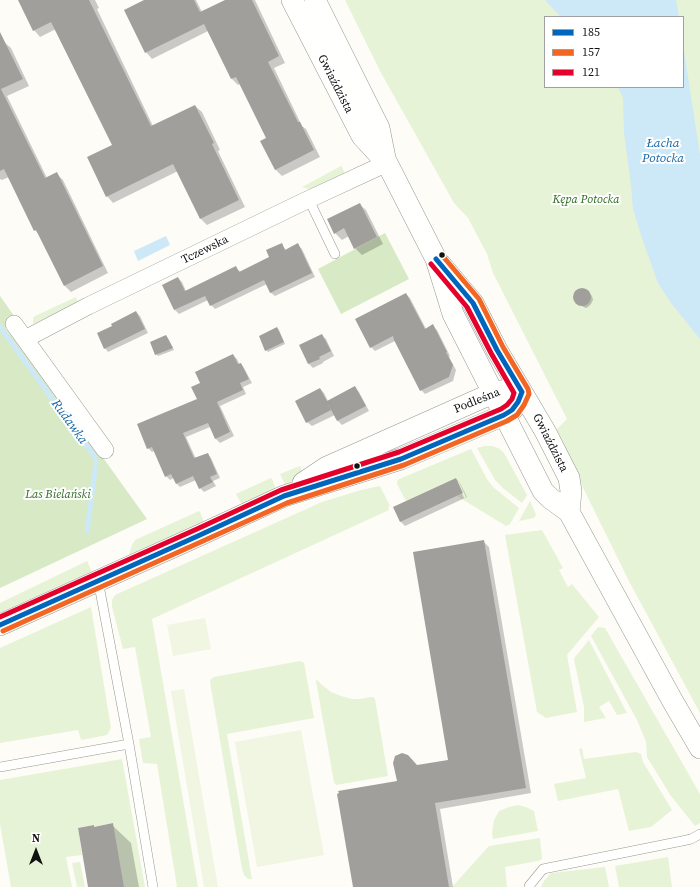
<!DOCTYPE html>
<html>
<head>
<meta charset="utf-8">
<style>
	body { margin:0 }
	#map { position:relative; width:700px; height:887px; overflow:hidden; background:#fdfcf7; font-family:"Source Serif 4",serif }
	canvas { display:block }
	.legend { position:absolute; left:544px; top:16px; width:140px; height:72px; box-sizing:border-box; background:#fff; border:1px solid #a0a0a0; margin:0; padding:5px 7px; list-style:none; font-size:12px; color:#111 }
	.legend li { display:flex; align-items:center; gap:8px; height:20px }
	.legend b { width:20px; border:1px solid #a0a0a0 }
	.north { position:absolute; left:16px; top:831px; width:40px; height:40px; -webkit-text-stroke:3px #fff; paint-order:stroke; rotate:0deg; font-size:11px; font-weight:700; line-height:16px; text-align:center; color:#111 }
	.north::after { content:''; display:block; margin:auto; width:14px; height:18px; background:#111; clip-path:polygon(50% 0,100% 100%,50% 72%,0 100%) }
</style>
</head>
<body>
<div id="map">
<canvas width="700" height="887"></canvas>
<ul class="legend">
<li><b style="height:5px;background:#0065bd"></b>185</li>
<li><b style="height:5px;background:#f26522"></b>157</li>
<li><b style="height:5px;background:#e4002b"></b>121</li>
</ul>
<div class="north">N</div>
</div>
<script>
const ctx = document.querySelector('canvas').getContext('2d');
ctx.lineJoin = 'round';
function fill(path, color) { ctx.fillStyle = color; ctx.fill(path, 'evenodd'); }
const poly = rows => new Path2D(rows.map(r => 'M' + r).join(''));
function stroke(path, color, width, dash) { ctx.strokeStyle = color; ctx.lineWidth = width; ctx.lineCap = dash ? 'butt' : 'round'; ctx.setLineDash(dash || []); ctx.stroke(path); }
function label(font, color, halo, rows, align = 'center') {
  ctx.font = font + ' "Source Serif 4",serif'; ctx.lineWidth = 4; ctx.setLineDash([]); ctx.textBaseline = 'middle'; ctx.strokeStyle = halo; ctx.fillStyle = color; for (const [text, x, y, turn = 0] of rows) {
    ctx.save(); ctx.translate(x, y); ctx.rotate((+turn || 0) * Math.PI / 180); ctx.textAlign = isNaN(turn) ? turn : align; if (halo) ctx.strokeText(text, 0, 0); ctx.fillText(text, 0, 0); ctx.restore();
  }
}
const green = poly([
	[345,0,700,0,700,713,630,583,555,431,567,419,493,273,487,254,468,218,454,203,380,71],
	[545,17,683,17,683,87,545,87],
	[341,166,342,167,345,173,312,189,308,189,302,187],
	[76,297,78,302,33,324,33,318,35,316],
	[484,446,493,446,500,449,504,453,527,495,522,503,504,489,495,480,477,448],
	[471,449,487,479,493,487,519,508,510,524,506,526,457,496,463,493,456,478,406,501,397,484,397,481,399,479],
	[300,466,303,472,289,483,285,485,280,474],
	[271,478,272,479,275,486,274,490,242,505,236,494],
	[380,486,390,506,388,507,389,510,152,619,198,887,177,887,157,764,143,763,139,739,151,737,135,647,123,649,112,607,112,600,115,595,322,502,361,490],
	[530,501,535,512,536,515,534,518,519,521],
	[199,511,200,512,204,522,129,555,132,545,135,540],
	[542,530,563,568,559,570,568,587,572,584,599,617,567,655,577,712,546,718,537,712,505,535],
	[87,561,92,572,0,613,0,603],
	[91,607,111,728,107,735,81,740,78,730,0,743,0,648],
	[598,627,605,628,700,794,700,823,695,826,671,796,647,757,646,742,637,720,591,636],
	[589,640,627,713,617,715,609,701,599,707,606,718,584,722,584,707,574,659,575,657],
	[300,661,304,663,314,718,227,734,252,879,248,879,244,875,242,869,210,682,211,679,214,677],
	[316,679,321,684,331,692,341,696,352,699,360,699,370,697,373,697,375,699,388,776,336,785,334,782,316,681],
	[582,748,584,759,636,752,641,754,643,762,672,810,651,827,629,831,618,789,558,801,554,784,586,778,579,749],
	[122,759,145,887,124,887,113,823,94,827,94,825,78,828,82,855,66,857,72,887,11,887,0,824,0,780],
	[518,805,526,807,534,811,538,831,493,839,492,833,494,820,499,811,509,807],
	[540,838,542,859,538,861,505,867,507,887,452,887,489,846],
	[668,857,672,887,619,887,615,866],
	[80,862,85,887,77,887,72,863],
	[605,867,609,887,541,887,544,881,551,873]
]);
const forest = poly([
	[385,233,409,279,341,314,318,269],
	[0,296,17,320,5,328,51,385,147,519,0,588]
]);
const pitch = poly([
	[205,618,211,649,173,656,167,625],
	[184,689,218,887,204,887,171,691],
	[301,730,324,855,257,867,235,742]
]);
const water = poly([
	[545,0,676,0,679,17,561,17],
	[683,44,700,155,700,339,671,303,658,283,643,241,633,209,631,185,624,133,623,98,618,87,683,87],
	[166,236,170,245,138,261,134,251]
]);
const shadow = poly([
	[19,0,95,0,99,8,97,9,153,126,195,106,202,112,220,150,218,151,245,207,207,225,201,219,178,171,113,203,107,196,113,146,56,29,40,37,34,30],
	[145,0,196,0,202,12,228,0,255,0,285,63,274,68,302,126,306,129,320,157,282,176,275,169,268,139,240,84,238,85,232,79,208,31,152,59,146,52],
	[4,42,11,48,29,86,7,96,47,178,56,173,63,180,108,273,71,292,64,285,40,235,35,230,9,177,2,180,0,179,0,43],
	[359,204,366,210,383,244,362,255,355,248,349,236,342,240,335,233],
	[281,244,286,250,298,245,302,249,315,277,275,296,271,293,267,284,215,309,211,305,208,300,179,314,175,310,163,285,178,278,182,282,186,291,236,268,241,272,271,258],
	[579,289,583,289,587,290,592,296,593,300,591,304,588,307,586,308,577,304,574,300,574,296,575,292],
	[406,294,410,298,426,329,432,326,437,330,450,356,449,357,456,370,453,381,425,394,421,390,395,341,375,351,371,347],
	[136,312,140,316,148,333,108,352,105,348],
	[277,328,279,330,285,344,268,352,266,350],
	[321,335,326,339,334,356,323,362,323,363,313,368,309,364,300,346],
	[166,336,168,338,174,350,158,356,156,354],
	[233,355,237,359,240,365,241,364,244,368,252,383,243,387,246,394,220,406,234,436,220,443,216,439,210,427,186,437,196,459,208,454,211,458,220,478,213,481,216,486,204,492,200,488,196,480,180,487,176,483,174,478,170,480,166,476,154,451,152,452,148,448,198,399,202,383],
	[355,387,359,392,369,411,342,425,338,421,335,415,312,426,307,422,320,389,324,393,328,401],
	[456,479,460,483,467,497,405,526,401,522,394,508],
	[457,482,459,482,466,497,464,498],
	[483,541,489,547,531,793,440,809,453,887,354,887,398,781,417,766,449,761],
	[112,825,131,843,139,887,89,887,95,828]
]);
const stream = poly([
	[0,327,95,457,96,462,87,531]
]);
const building = poly([
	[18,0,89,0,151,126,195,105,214,143,212,144,239,200,200,219,173,164,106,197,87,157,112,145,51,22,33,31],
	[144,0,194,0,200,12,225,0,252,0,279,56,268,62,298,122,300,122,314,150,275,170,260,141,266,138,236,77,231,79,204,24,145,53,124,10],
	[0,32,23,79,1,89,45,178,57,172,103,266,64,286,36,230,34,231,4,169,0,171],
	[360,203,377,237,354,249,344,228,334,234,327,219],
	[282,243,285,250,298,243,312,273,270,293,264,280,210,306,205,296,174,310,162,285,178,277,185,291,236,266,239,272,269,257,266,250],
	'573 297a9 9 0 1 1 18 0a9 9 0 1 1-18 0Z',
	[406,293,425,329,433,324,447,352,446,352,453,365,449,377,420,391,394,340,393,336,370,348,355,319],
	[136,311,145,329,104,349,97,333,112,326,111,324],
	[277,327,284,342,265,351,259,336],
	[322,334,331,351,319,357,320,359,308,364,299,345],
	[166,335,173,348,155,355,150,342],
	[233,354,238,364,241,363,249,379,240,383,243,390,217,402,230,432,215,439,208,423,183,433,194,458,208,453,217,474,210,477,213,482,199,489,193,476,176,484,171,474,165,477,152,447,147,449,137,424,197,399,191,387,200,383,195,372],
	[355,386,366,406,337,421,327,402,331,410,306,423,295,401,320,388,327,401],
	[456,478,463,493,400,522,393,507],
	[484,540,526,788,435,803,449,887,353,887,337,794,339,793,338,791,397,781,393,763,395,756,402,753,408,755,417,765,448,760,413,552],
	[113,823,124,887,88,887,78,828,94,825,94,827]
]);
const service = poly([
	[309,200,335,254],
	[98,580,129,744,153,887],
	[0,767,129,744],
	[529,887,529,886,543,869,682,841,691,839,700,834]
]);
const minor = poly([
	[14,324,105,450],
	[25,339,88,306,303,202,387,163]
]);
const tertiary = poly([
	[292,0,362,136,387,163,436,259,453,314,543,491,550,498,569,512,672,700,700,748],
	[315,0,379,128,386,163],
	[441,265,473,303,497,350,545,431,569,478,571,491,569,512],
	[303,483,327,467,493,393,506,390],
	[0,625,200,535,284,496,401,459,504,415,512,410,518,402,522,392]
]);
const bus1 = poly([
	[0,625,200,535,284,496,401,459,504,415,512,410,518,402,522,392,497,350,473,303,436,259]
]);
const bus2 = poly([
	[3,631,203,541,287,503,404,465,507,421,517,415,524,405,529,394,528,389,503,347,479,299,441,254]
]);
const bus3 = poly([
	[0,617,197,529,281,490,399,452,501,409,507,405,512,399,514,393,491,353,467,307,431,264]
]);
const markers = [
	[442,255,3.5,"#111"],
	[357,466,3.5,"#111"]
];
const streetNames = [
	["Gwiaździsta",335,84,63],
	["Tczewska",205,250,-26],
	["Podleśna",477,401,-22],
	["Gwiaździsta",550,443,63]
];
const parkNames = [
	["Kępa Potocka",586,200],
	["Las Bielański",58,495]
];
const waterNames = [
	["Łacha",663,144],
	["Potocka",663,159],
	["Rudawka",69,422,54]
];
fill(green, '#e7f3d7');
fill(forest, '#d8eac5');
fill(pitch, '#f0f6e1');
fill(water, '#cde8f7');
fill(shadow, '#0003');
stroke(stream, '#cde8f7', 5);
fill(building, '#a19f9c');
stroke(service, '#979795', 10);
stroke(minor, '#979795', 18);
stroke(tertiary, '#979795', 22);
stroke(service, '#fffffe', 9);
stroke(minor, '#fffffe', 17);
stroke(tertiary, '#fffffe', 21);
stroke(bus1, '#0065bd', 5);
stroke(bus2, '#f26522', 5);
stroke(bus3, '#e4002b', 5);
for (const [x, y, r, color] of markers) { const dot = new Path2D(); dot.arc(x, y, r, 0, 2 * Math.PI); ctx.fillStyle = color; ctx.fill(dot); stroke(dot, '#fff', 1.5); }
label('12px', '#111', '#fff', streetNames);
label('italic 12px', '#2f6b1f', '#fff', parkNames);
label('italic 13px', '#1768a6', '#fff', waterNames);
</script>
</body>
</html>
